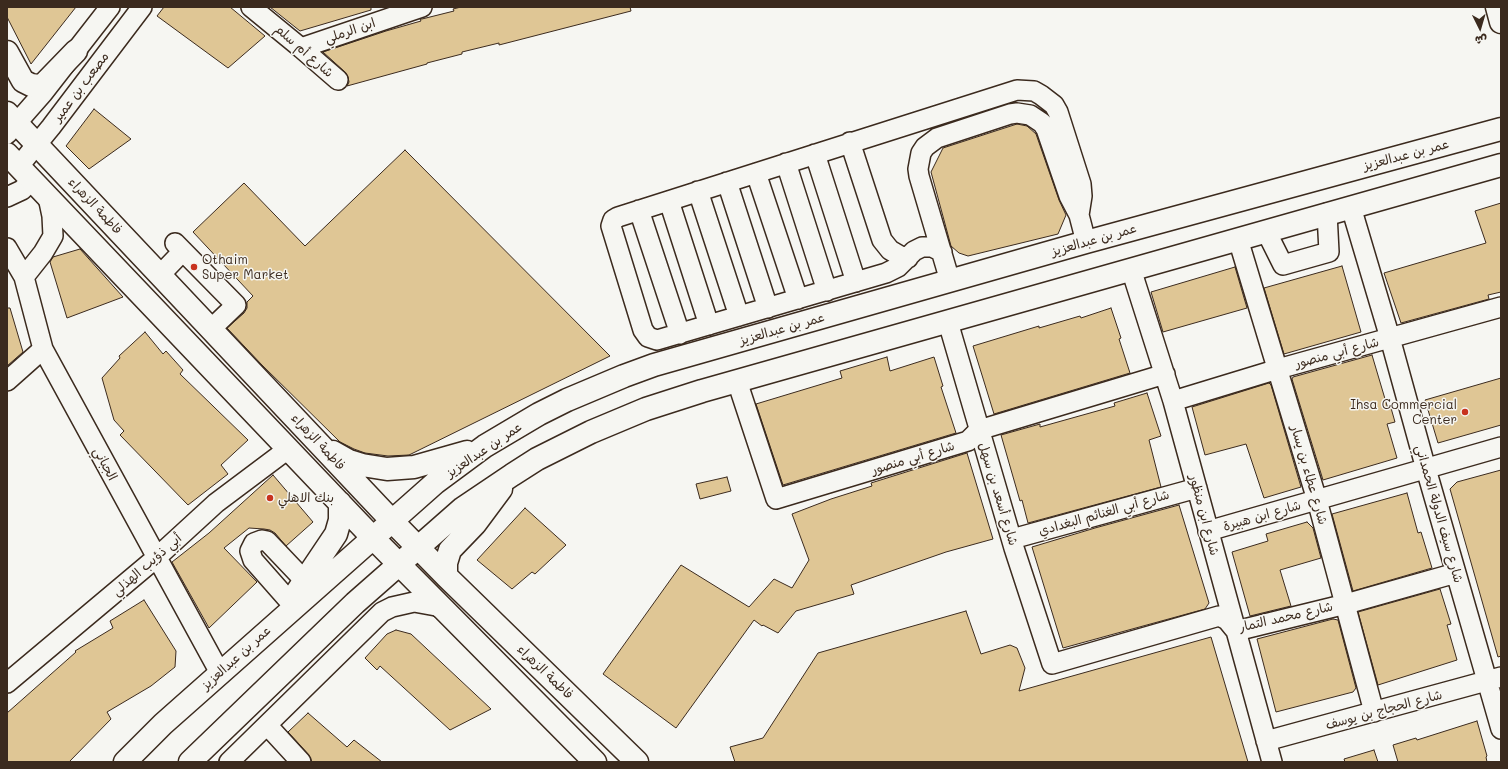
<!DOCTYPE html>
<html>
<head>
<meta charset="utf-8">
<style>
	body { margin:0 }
	#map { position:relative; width:1508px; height:769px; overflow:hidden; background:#f6f6f2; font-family:Mali,"Playpen Sans Arabic",sans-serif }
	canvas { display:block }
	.frame { position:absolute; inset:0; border:8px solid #3b2a1e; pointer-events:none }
	.north { position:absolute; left:1460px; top:8px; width:40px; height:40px; -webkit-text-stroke:3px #f6f6f2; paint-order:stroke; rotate:175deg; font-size:11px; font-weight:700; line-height:16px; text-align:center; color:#3b2a1e }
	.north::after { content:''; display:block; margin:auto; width:14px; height:18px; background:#3b2a1e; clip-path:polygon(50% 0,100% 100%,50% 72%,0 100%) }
</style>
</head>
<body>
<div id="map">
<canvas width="1508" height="769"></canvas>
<div class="frame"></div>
<div class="north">ش</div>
</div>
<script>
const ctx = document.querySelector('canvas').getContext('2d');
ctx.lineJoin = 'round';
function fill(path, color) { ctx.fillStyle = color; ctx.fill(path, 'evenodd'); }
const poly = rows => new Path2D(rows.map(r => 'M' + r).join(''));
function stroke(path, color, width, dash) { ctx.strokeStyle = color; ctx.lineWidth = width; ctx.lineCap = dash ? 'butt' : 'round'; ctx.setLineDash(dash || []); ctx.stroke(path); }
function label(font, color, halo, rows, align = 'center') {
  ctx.font = font + ' Mali,"Playpen Sans Arabic",sans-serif'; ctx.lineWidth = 3; ctx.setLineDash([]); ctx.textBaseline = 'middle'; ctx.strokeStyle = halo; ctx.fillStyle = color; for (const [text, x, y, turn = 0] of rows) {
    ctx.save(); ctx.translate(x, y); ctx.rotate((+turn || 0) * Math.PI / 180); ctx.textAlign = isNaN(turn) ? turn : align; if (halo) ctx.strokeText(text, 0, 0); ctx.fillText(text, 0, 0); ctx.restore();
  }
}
const building = poly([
	[7,7,76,7,31,64,7,17,7,7],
	[164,7,230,7,265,36,228,68,157,16,164,7],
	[270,7,371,7,371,10,300,31,270,7],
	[461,7,630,7,631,11,499,45,499,43,462,52,462,54,427,63,427,64,347,86,349,82,348,77,345,72,323,52,386,31,421,21,420,19,422,19,454,11,453,9,461,7],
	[94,109,131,139,89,169,66,146,94,109],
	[1017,124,1027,126,1036,134,1059,200,1066,215,1058,234,968,256,959,253,951,246,931,172,943,148,1017,124],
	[405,150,610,356,409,455,388,456,365,453,354,449,340,442,262,365,227,328,244,313,247,308,247,302,253,296,193,232,244,183,305,246,405,150],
	[1501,203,1501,292,1488,295,1489,299,1401,323,1384,273,1486,243,1475,211,1501,203],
	[80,249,123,297,67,318,50,262,53,257,80,249],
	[1342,266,1361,332,1284,354,1264,288,1342,266],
	[1235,267,1247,308,1163,332,1151,292,1235,267],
	[7,308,10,308,23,352,7,366,7,308],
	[1111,308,1121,338,1119,339,1130,373,994,414,973,346,1039,326,1039,328,1080,316,1081,318,1111,308],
	[145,332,163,354,166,351,183,370,180,374,248,440,221,465,228,474,188,505,120,435,124,431,114,420,102,378,120,358,119,356,145,332],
	[1372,355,1388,409,1391,408,1395,422,1387,424,1397,458,1323,480,1292,379,1293,377,1372,355],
	[887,357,890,371,934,357,943,386,941,387,956,433,783,485,756,404,842,378,840,371,887,357],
	[1501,378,1501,425,1438,443,1425,400,1501,378],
	[1269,383,1271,385,1301,487,1264,498,1246,444,1205,455,1192,407,1269,383],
	[1147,393,1161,436,1149,440,1161,487,1028,523,1022,500,1020,501,1001,435,1040,424,1040,427,1115,406,1114,403,1147,393],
	[967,453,993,539,946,552,851,585,854,594,796,611,778,633,763,625,762,626,754,620,676,728,603,674,681,565,749,607,774,579,792,588,809,560,792,514,831,499,872,486,871,483,967,453],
	[1501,470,1501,656,1498,657,1450,489,1457,482,1501,470],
	[273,475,313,522,286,546,275,533,270,530,264,529,249,528,224,548,257,582,209,628,172,562,209,533,273,475],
	[727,477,731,491,700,499,696,484,727,477],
	[1407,493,1418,533,1421,532,1432,568,1353,591,1332,514,1407,493],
	[1179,505,1209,603,1205,609,1063,648,1032,547,1095,528,1179,505],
	[525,508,566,545,535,574,532,572,512,589,477,560,525,508],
	[1307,522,1313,528,1321,558,1280,570,1291,606,1250,616,1232,552,1268,541,1266,534,1307,522],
	[1440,589,1451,624,1447,625,1457,660,1378,685,1358,612,1440,589],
	[144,600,176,651,175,667,151,686,107,712,111,719,69,762,7,762,7,713,76,652,75,651,113,628,110,621,144,600],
	[966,611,981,654,1010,645,1017,648,1025,668,1019,691,1211,637,1248,762,735,762,730,747,763,738,818,653,966,611],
	[1333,619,1338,620,1356,688,1353,692,1276,712,1257,639,1333,619],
	[396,630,411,634,491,709,450,730,380,666,377,670,365,658,387,634,396,630],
	[308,713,347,747,354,740,382,762,312,762,309,755,288,732,308,713],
	[1477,721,1487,756,1486,757,1487,762,1398,762,1393,745,1416,738,1417,740,1477,721],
	[1374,750,1378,762,1345,762,1344,759,1374,750]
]);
const minor = poly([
	[251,7,301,48,338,80],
	[301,48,422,7],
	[7,134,43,93,110,7],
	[850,142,882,240,890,250,902,257,908,258],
	[815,154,856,282],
	[786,163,827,291],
	[19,166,51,127,142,7],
	[756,173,798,299],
	[727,182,768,308],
	[698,191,739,316],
	[7,197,22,190,32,180],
	[669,201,709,325],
	[1351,207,1390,338,1426,469,1501,729],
	[639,210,680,334],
	[1266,231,1283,265,1329,252,1327,213],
	[1238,239,1317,500,1374,712],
	[175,243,236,305,211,329],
	[7,248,24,277,43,349,220,673],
	[942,252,932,247,922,247,914,251,898,267,886,273,657,340,648,337,643,330,611,226,613,220,618,217,1017,90,1034,91,1041,95,1054,105,1058,112,1081,184,1082,196,1079,215],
	[1131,269,1173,401,1272,762],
	[160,275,183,251],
	[24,277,43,253,53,236,52,216,48,197],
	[950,281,919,176,918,169,921,153,925,147,937,138,1010,114,1017,113,1030,115,1042,123,1046,129,1069,196,1079,215,1086,242],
	[948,322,1014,548,1052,664,1219,616,1227,620,1236,631,1346,604,1456,573],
	[7,381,43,349],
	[737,381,776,499,968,441,979,430,1165,374],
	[1173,401,1278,369,1501,307],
	[1208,531,1501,447],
	[1012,539,1197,488],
	[290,602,253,560,250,551,254,543,262,540,267,541,305,581],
	[7,683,156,558,216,503,288,449],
	[267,725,301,762],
	[1266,741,1501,677],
	[229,762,382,612,392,607,414,602,436,606,446,610]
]);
const major = poly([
	[1497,7,1501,22],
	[7,52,23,81,31,85,38,86,44,84,76,51],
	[7,113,392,521,446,576,637,762],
	[7,154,373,538,595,762],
	[333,452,349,461,362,465,387,469,414,467,467,452],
	[446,576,446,563,450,550,475,524,501,489],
	[295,595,336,534,340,520,340,503],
	[125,762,163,724,435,483,485,446,539,414,567,400,624,376,654,365,1086,242,1501,129],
	[190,762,355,603,463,508,512,475,537,459,591,432,646,409,702,391,1501,165]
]);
const markers = [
	[194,267,4,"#c8321e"],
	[1465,412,4,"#c8321e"],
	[270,498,4,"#c8321e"]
];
const streetNames = [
	["ابن الرملي",350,31,-19],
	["شارع أم سلم",304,51,41],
	["مصعب بن عمير",81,87,-53],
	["عمر بن عبدالعزيز",1406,155,-15],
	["فاطمة الزهراء",95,206,47],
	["عمر بن عبدالعزيز",1094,240,-16],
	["عمر بن عبدالعزيز",782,329,-16],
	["شارع أبي منصور",1337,353,-15],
	["فاطمة الزهراء",318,442,47],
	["عمر بن عبدالعزيز",484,450,-34],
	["شارع أبي منصور",913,458,-17],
	["الجباني",105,464,62],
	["شارع عطاء بن يسار",1309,475,74],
	["شارع أسعد بن سهل",998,494,73],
	["شارع أبي الغنائم البغدادي",1104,513,-16],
	["شارع سيف الدولة الحمداني",1439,514,74],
	["شارع ابن منظور",1204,515,75],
	["شارع ابن هبيرة",1262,516,-16],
	["أبي ذؤيب الهذلي",147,565,-41],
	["شارع محمد التمار",1286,617,-13],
	["عمر بن عبدالعزيز",236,658,-42],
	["فاطمة الزهراء",545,672,44],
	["شارع الحجاج بن يوسف",1384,710,-15]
];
const poiNames = [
	["Othaim",202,260],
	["Super Market",202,275],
	["Ihsa Commercial",1457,405,"right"],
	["Center",1457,420,"right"],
	["بنك الاهلي",278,498]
];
fill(building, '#dfc695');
stroke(building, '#3b2a1e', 1);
stroke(minor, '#3b2a1e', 22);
stroke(major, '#3b2a1e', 25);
stroke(minor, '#f6f6f2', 19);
stroke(major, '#f6f6f2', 22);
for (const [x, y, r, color] of markers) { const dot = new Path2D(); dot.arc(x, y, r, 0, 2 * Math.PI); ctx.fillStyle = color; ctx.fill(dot); stroke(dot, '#f6f6f2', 1.5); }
label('13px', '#3b2a1e', '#f6f6f2', streetNames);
label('13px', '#3b2a1e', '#f6f6f2', poiNames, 'left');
</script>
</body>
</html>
